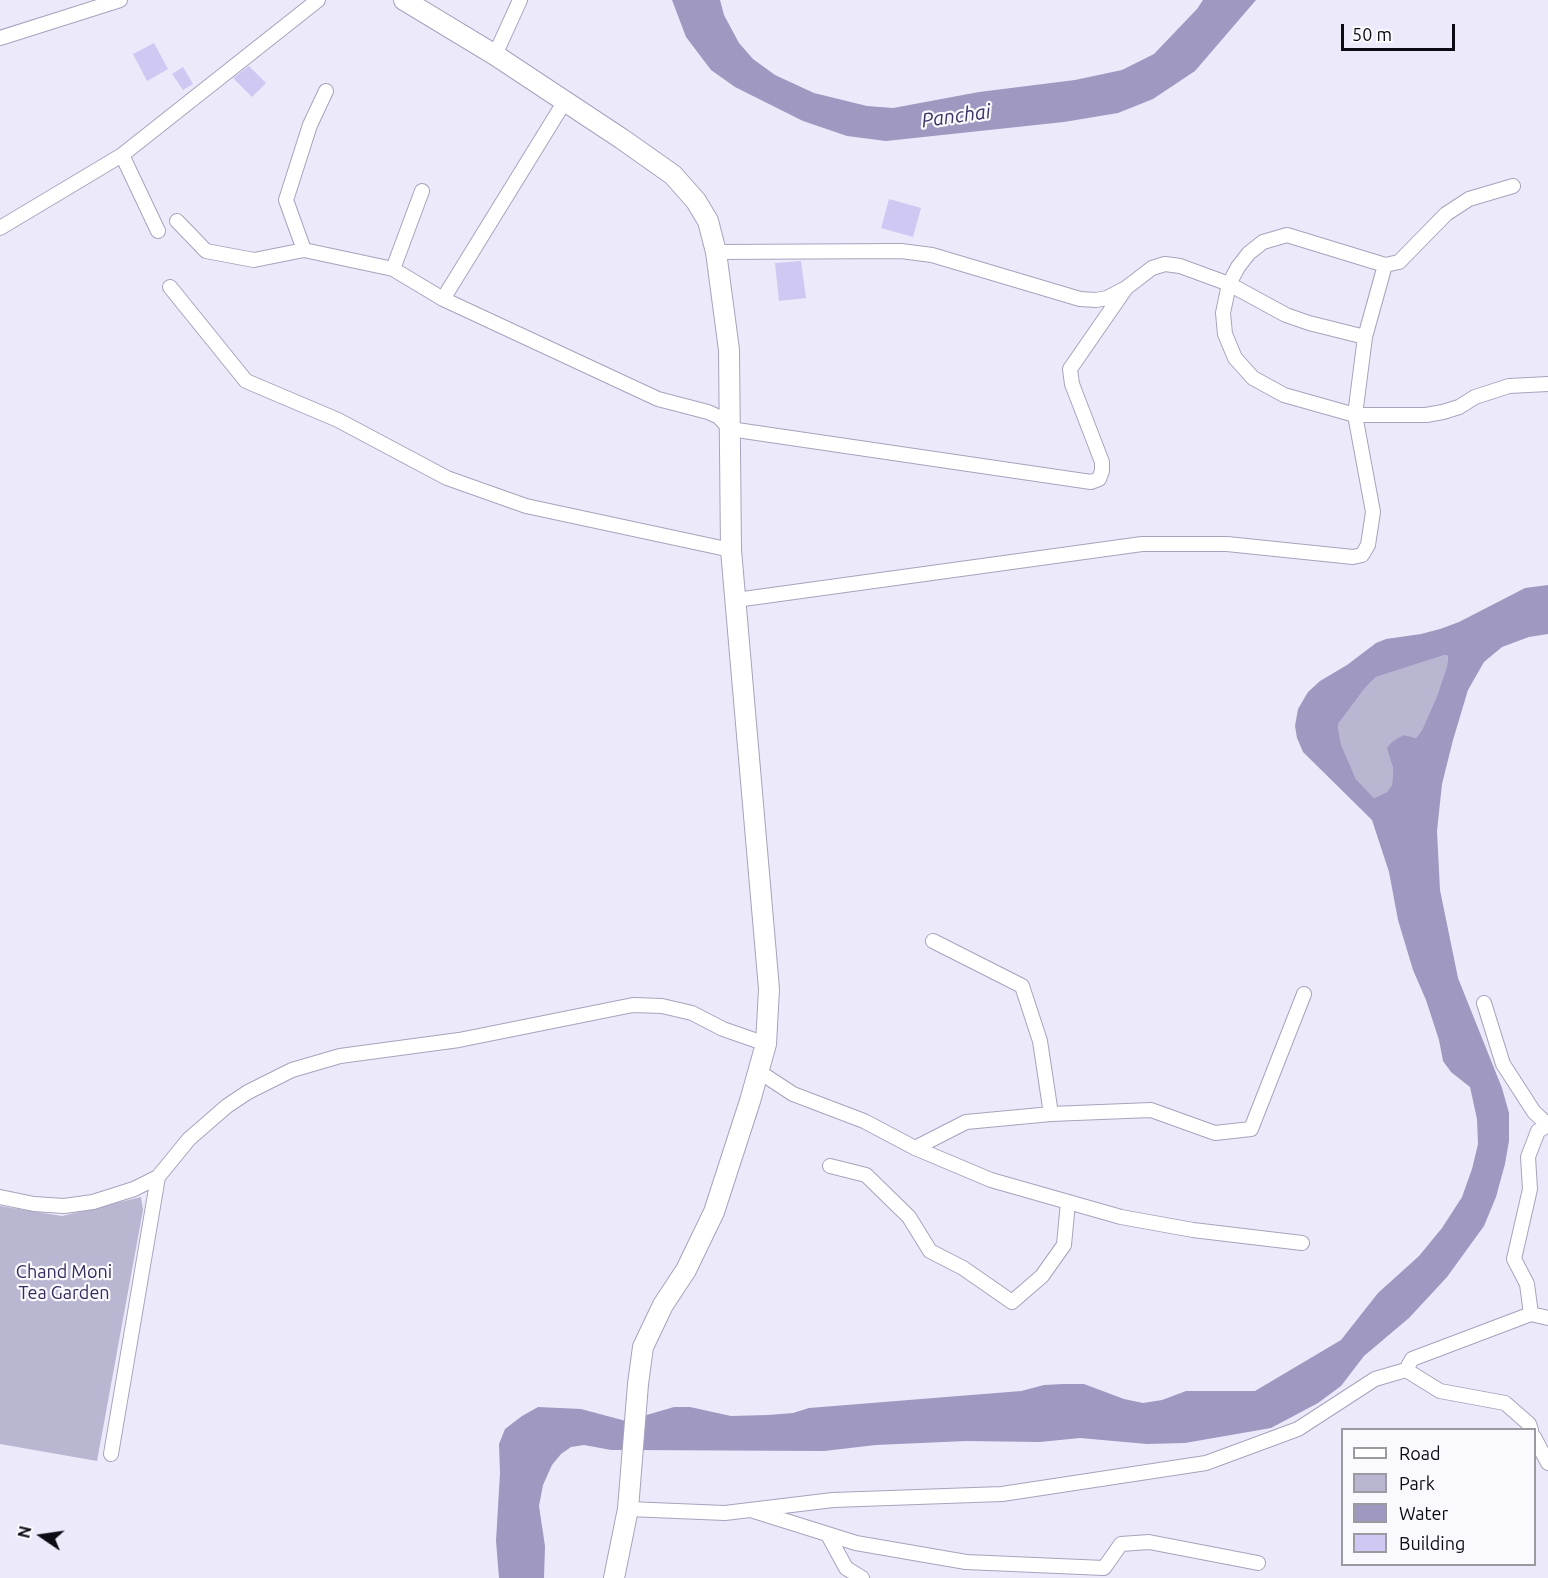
<!DOCTYPE html>
<html>
<head>
<meta charset="utf-8">
<style>
	body { margin:0 }
	#map { position:relative; width:1548px; height:1578px; overflow:hidden; background:#eceafa; font-family:Ubuntu,sans-serif }
	canvas { display:block }
	.legend { position:absolute; left:1341px; top:1428px; width:195px; height:138px; box-sizing:border-box; background:#f9f9fe; border:2px solid #9a9aa0; margin:0; padding:8px 10px; list-style:none; font-size:18px; color:#0c0b14 }
	.legend li { display:flex; align-items:center; gap:12px; height:30px }
	.legend b { width:30px; border:2px solid #9a9aa0 }
	.north { position:absolute; left:12px; top:1506px; width:60px; height:60px; -webkit-text-stroke:4px #f9f9fe; paint-order:stroke; rotate:283deg; font-size:16px; font-weight:700; line-height:24px; text-align:center; color:#0c0b14 }
	.north::after { content:''; display:block; margin:auto; width:21px; height:27px; background:#0c0b14; clip-path:polygon(50% 0,100% 100%,50% 72%,0 100%) }
	.scale { position:absolute; left:1341px; top:24px; width:114px; height:27px; box-sizing:border-box; border:3px solid #0c0b14; border-top:0; padding-left:8px; font-size:18px; line-height:21px; white-space:nowrap; color:#0c0b14; -webkit-text-stroke:4px #f9f9fe; paint-order:stroke }
</style>
</head>
<body>
<div id="map">
<canvas width="1548" height="1578"></canvas>
<ul class="legend">
<li><b style="height:8px;background:#fff"></b>Road</li>
<li><b style="height:16px;background:#b9b6d1"></b>Park</li>
<li><b style="height:16px;background:#9f98c1"></b>Water</li>
<li><b style="height:16px;background:#cec8f3"></b>Building</li>
</ul>
<div class="north">N</div>
<div class="scale">50 m</div>
</div>
<script>
const ctx = document.querySelector('canvas').getContext('2d');
ctx.lineJoin = 'round';
function fill(path, color) { ctx.fillStyle = color; ctx.fill(path, 'evenodd'); }
const poly = rows => new Path2D(rows.map(r => 'M' + r).join(''));
function stroke(path, color, width, dash) { ctx.strokeStyle = color; ctx.lineWidth = width; ctx.lineCap = dash ? 'butt' : 'round'; ctx.setLineDash(dash || []); ctx.stroke(path); }
function label(font, color, halo, rows, align = 'center') {
  ctx.font = font + ' Ubuntu,sans-serif'; ctx.lineWidth = 4.5; ctx.setLineDash([]); ctx.textBaseline = 'middle'; ctx.strokeStyle = halo; ctx.fillStyle = color; for (const [text, x, y, turn = 0] of rows) {
    ctx.save(); ctx.translate(x, y); ctx.rotate((+turn || 0) * Math.PI / 180); ctx.textAlign = isNaN(turn) ? turn : align; if (halo) ctx.strokeText(text, 0, 0); ctx.fillText(text, 0, 0); ctx.restore();
  }
}
const green = poly([
	[1445,655,1448,656,1447,666,1437,696,1422,730,1416,738,1405,735,1388,748,1393,768,1392,785,1387,792,1374,798,1356,779,1341,744,1338,729,1339,723,1365,688,1376,677],
	[141,1197,143,1210,97,1461,0,1444,0,1206,62,1216]
]);
const water = poly([
	[672,0,720,0,724,15,739,43,753,59,775,75,814,93,867,106,893,108,979,92,1075,80,1122,70,1154,54,1197,9,1203,0,1256,0,1195,71,1153,99,1118,113,1064,122,886,141,847,136,803,121,735,87,711,70,686,37],
	[1548,585,1548,634,1529,637,1502,647,1484,662,1468,690,1453,740,1442,784,1437,831,1440,890,1458,978,1502,1088,1509,1113,1509,1141,1505,1164,1496,1197,1484,1226,1447,1277,1409,1318,1364,1356,1341,1386,1318,1403,1271,1428,1185,1443,1147,1444,1080,1438,1040,1442,966,1441,876,1445,824,1451,629,1450,611,1450,584,1445,571,1447,561,1454,552,1465,543,1485,539,1506,545,1546,544,1578,499,1578,496,1541,500,1473,499,1444,505,1429,522,1416,538,1407,581,1409,626,1421,674,1407,690,1407,731,1416,768,1415,793,1413,809,1408,1021,1391,1044,1385,1063,1384,1084,1384,1124,1399,1143,1403,1162,1400,1186,1391,1255,1391,1341,1340,1378,1293,1419,1256,1442,1228,1462,1197,1472,1169,1478,1144,1477,1119,1470,1087,1451,1072,1443,1061,1439,1040,1426,1000,1413,970,1398,920,1389,872,1372,820,1303,752,1297,738,1295,726,1298,709,1308,692,1320,681,1347,665,1376,643,1386,639,1421,634,1440,629,1459,622,1525,588],
	[1445,655,1448,656,1447,666,1437,696,1422,730,1416,738,1405,735,1400,737,1392,742,1387,748,1393,768,1392,785,1387,792,1374,798,1356,779,1341,744,1338,728,1339,723,1365,688,1376,677]
]);
const building = poly([
	[154,43,168,69,147,81,133,54],
	[249,66,266,83,252,97,233,78],
	[183,67,193,84,183,90,172,74],
	[889,199,921,208,913,237,881,228],
	[801,261,806,298,779,301,775,263]
]);
const street = poly([
	[0,38,120,0],
	[495,55,520,0],
	[122,155,158,231],
	[177,221,206,251,254,260,304,250,393,269,443,299,658,399,708,412,719,417,730,429,1091,482,1099,479,1102,471,1102,462,1072,384,1070,369,1126,288],
	[0,228,122,155,318,0],
	[304,250,286,200,310,125,326,91],
	[716,252,901,251,932,255,1080,299,1096,300,1107,298,1126,288,1152,268,1165,264,1180,266,1229,284,1286,315,1309,323,1365,337],
	[1385,265,1365,337,1355,415,1284,395,1253,378,1235,358,1225,334,1223,313,1229,284,1238,267,1249,253,1263,242,1287,235,1385,265,1399,262,1446,214,1469,199,1513,186],
	[393,269,422,191],
	[170,287,246,381,338,420,447,478,526,506,731,550],
	[443,299,565,101],
	[736,600,1142,544,1227,544,1353,557,1362,555,1368,545,1373,512,1355,415,1426,415,1443,412,1459,407,1475,397,1509,386,1548,384],
	[933,941,1022,986,1040,1041,1051,1114],
	[1484,1003,1503,1064,1534,1112,1548,1125],
	[758,1071,793,1094,864,1121,915,1148,991,1180,1121,1217,1193,1230,1302,1243],
	[915,1148,966,1122,1051,1114,1151,1110,1215,1133,1251,1129,1304,994],
	[830,1166,866,1175,909,1217,930,1251,963,1268,1012,1302,1042,1276,1064,1245,1068,1202],
	[0,1197,34,1204,64,1206,93,1202,134,1189,158,1177,189,1139,227,1106,248,1092,292,1070,340,1056,459,1040,633,1005,662,1006,692,1013,723,1029,766,1044],
	[1531,1314,1548,1318],
	[1531,1430,1529,1424,1505,1403,1440,1391,1406,1370,1412,1359,1531,1314,1527,1284,1514,1259,1530,1189,1528,1157,1538,1131,1548,1125],
	[1534,1437,1548,1463],
	[111,1454,158,1177],
	[628,1509,725,1513,833,1500,1002,1494,1206,1463,1298,1429,1375,1379,1406,1370],
	[754,1511,856,1543,966,1562,1104,1568,1121,1544,1149,1542,1258,1563],
	[828,1535,846,1568,862,1578]
]);
const secondary = poly([
	[404,0,495,55,622,139,673,175,696,201,708,221,716,252,729,350,731,550,769,989,766,1044,750,1101,714,1212,686,1270,663,1305,643,1347,638,1384,628,1509,614,1578]
]);
const parkNames = [
	["Chand Moni",64,1272],
	["Tea Garden",64,1293]
];
const waterNames = [
	["Panchai",956,116,-8]
];
fill(green, '#b9b6d1');
fill(water, '#9f98c1');
fill(building, '#cec8f3');
stroke(street, '#a6a3bd', 16);
stroke(secondary, '#a6a3bd', 22);
stroke(street, '#fff', 14);
stroke(secondary, '#fff', 20);
label('18px', '#372b5f', '#f9f9fe', parkNames);
label('italic 20px', '#3d3166', '#f9f9fe', waterNames);
</script>
</body>
</html>
